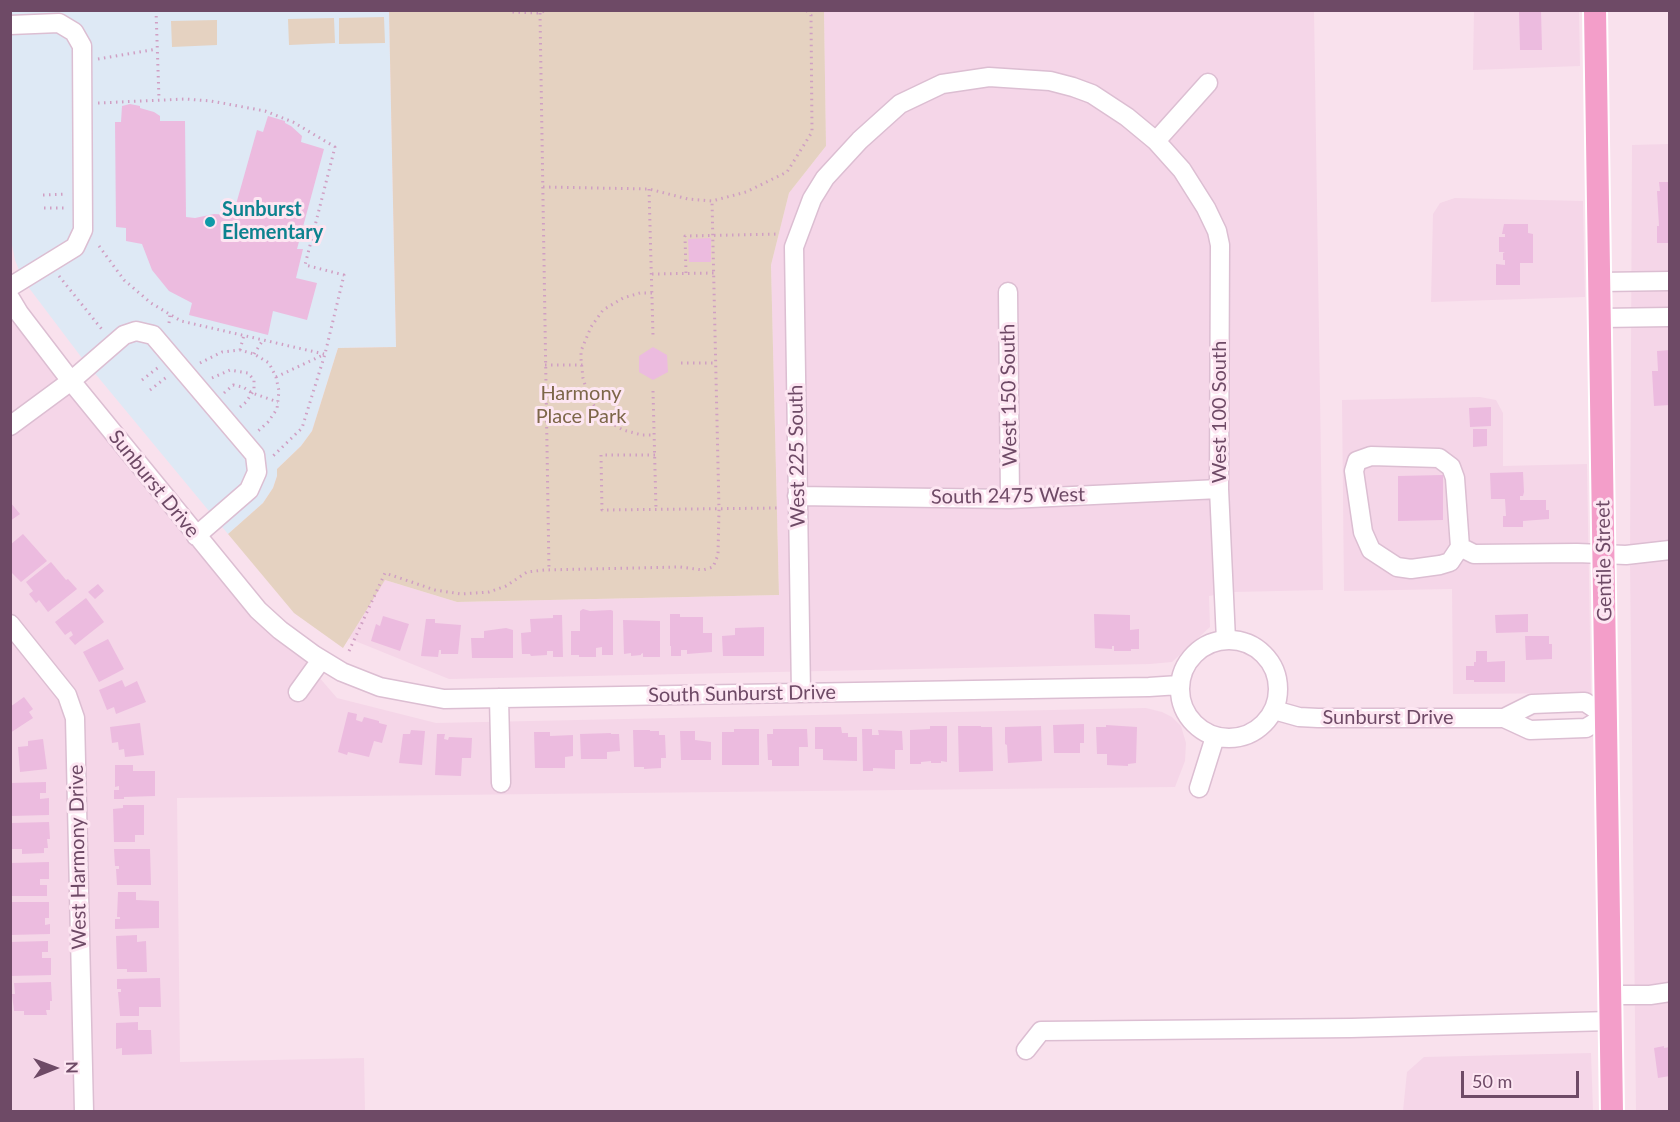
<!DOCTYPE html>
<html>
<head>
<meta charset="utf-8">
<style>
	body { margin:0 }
	#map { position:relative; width:1680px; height:1122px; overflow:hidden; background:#f9e1ed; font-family:Lato,sans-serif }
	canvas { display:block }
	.frame { position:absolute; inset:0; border:12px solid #6e4a66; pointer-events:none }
	.north { position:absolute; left:24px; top:1038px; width:60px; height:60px; -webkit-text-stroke:4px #fde6f2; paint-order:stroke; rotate:89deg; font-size:16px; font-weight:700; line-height:24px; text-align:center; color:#6e4a66 }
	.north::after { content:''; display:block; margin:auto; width:21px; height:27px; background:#6e4a66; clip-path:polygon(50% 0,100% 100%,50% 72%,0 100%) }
	.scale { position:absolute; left:1461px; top:1071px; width:118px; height:27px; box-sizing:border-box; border:3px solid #6e4a66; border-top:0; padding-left:8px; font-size:18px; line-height:21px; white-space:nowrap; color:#6e4a66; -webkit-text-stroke:4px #fde6f2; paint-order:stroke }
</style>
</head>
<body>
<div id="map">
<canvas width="1680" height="1122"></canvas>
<div class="frame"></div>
<div class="north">N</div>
<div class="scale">50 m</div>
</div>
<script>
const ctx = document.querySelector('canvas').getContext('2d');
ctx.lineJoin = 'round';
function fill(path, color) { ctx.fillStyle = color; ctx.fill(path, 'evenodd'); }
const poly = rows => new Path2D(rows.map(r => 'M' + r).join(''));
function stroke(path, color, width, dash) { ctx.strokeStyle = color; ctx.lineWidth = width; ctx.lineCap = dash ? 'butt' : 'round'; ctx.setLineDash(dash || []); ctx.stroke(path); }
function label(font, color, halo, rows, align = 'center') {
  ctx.font = font + ' Lato,sans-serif'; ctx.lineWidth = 6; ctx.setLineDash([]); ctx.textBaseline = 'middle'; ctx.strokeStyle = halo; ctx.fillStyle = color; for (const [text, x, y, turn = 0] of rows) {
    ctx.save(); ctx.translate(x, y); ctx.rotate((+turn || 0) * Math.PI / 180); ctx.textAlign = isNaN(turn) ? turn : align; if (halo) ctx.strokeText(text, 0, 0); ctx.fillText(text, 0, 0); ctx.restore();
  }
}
const residential = poly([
	[824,11,1314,11,1323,590,1234,592,1209,596,1210,627,1172,662,1150,664,449,679,343,636,385,580,457,602,779,595,771,265,789,193,826,146],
	[1474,11,1579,11,1580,66,1473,70],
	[1669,144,1669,1111,1636,1111,1630,560,1632,145],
	[1455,198,1583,201,1585,297,1431,302,1433,214,1440,203],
	[10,319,337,698,436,723,1146,708,1162,712,1172,717,1181,726,1186,743,1185,761,1175,787,177,798,180,1062,364,1058,365,1111,11,1111],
	[1480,397,1496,400,1503,413,1503,466,1587,464,1591,693,1453,694,1452,589,1344,591,1342,400],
	[1591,1053,1593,1111,1403,1111,1407,1072,1424,1057]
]);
const education = poly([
	[10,11,389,11,396,347,338,348,312,431,301,446,277,469,277,476,273,488,263,503,228,534,98,377,88,366,23,280,15,260,11,240]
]);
const green = poly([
	[389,11,824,11,826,146,789,193,771,265,779,595,457,602,385,580,343,648,294,613,228,534,263,503,273,488,277,476,277,469,301,446,312,431,338,348,396,347],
	[384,17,385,43,339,44,339,18],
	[334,18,335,43,289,45,288,19],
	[217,20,217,45,172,47,171,21]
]);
const building = poly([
	[1519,10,1541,10,1542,50,1520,50],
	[130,104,140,106,140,108,154,112,160,116,160,121,185,121,186,217,195,218,214,214,233,215,257,130,263,132,268,116,285,121,285,123,291,126,302,136,301,142,324,149,297,249,303,249,296,278,317,283,307,320,273,311,268,335,189,315,192,303,169,291,152,270,142,244,126,241,126,228,116,227,115,122,121,122,122,106],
	[1659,182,1670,182,1670,243,1657,243,1657,226,1659,226,1657,191,1660,191],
	[1504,224,1528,224,1528,233,1533,234,1533,263,1520,263,1520,285,1496,285,1496,264,1505,265,1505,260,1503,260,1503,253,1505,252,1499,252,1499,237,1505,237,1505,234,1502,234],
	[711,238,711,262,689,262,688,239],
	[653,347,667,355,668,372,653,380,639,372,639,356],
	[1670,350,1670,405,1654,406,1652,371,1658,371,1657,351],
	[1491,407,1491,426,1470,427,1469,408],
	[1473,429,1487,429,1487,446,1473,447],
	[1523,472,1524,492,1523,496,1520,496,1520,500,1546,500,1546,510,1549,510,1549,519,1523,521,1523,527,1503,527,1503,516,1506,516,1505,499,1491,499,1490,473],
	[1443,475,1443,520,1398,521,1398,476],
	[10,502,20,514,10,521],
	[23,534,47,561,21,582,10,571,12,569,10,566,10,545],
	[51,562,66,580,68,579,77,589,48,612,39,600,36,603,29,594,33,591,26,582],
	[98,584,104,591,95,599,88,592],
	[86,598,104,622,75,645,69,638,73,635,71,631,65,635,55,622],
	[583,609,590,611,611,610,613,611,613,655,602,655,602,647,596,648,596,657,579,657,579,655,571,655,571,631,580,631,580,611],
	[670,614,680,614,680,617,703,617,703,633,712,633,712,652,687,654,687,650,681,650,681,656,671,656,671,646,670,646],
	[1094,614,1130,615,1130,630,1139,629,1139,649,1131,649,1131,651,1114,651,1114,646,1112,646,1112,649,1095,648],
	[1528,614,1528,632,1496,633,1495,615],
	[553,615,562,615,563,657,553,657,553,651,547,651,547,655,531,656,530,654,522,654,521,633,531,632,530,619,553,618],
	[383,616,409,624,400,651,371,641,376,624,380,626],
	[426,619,435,619,435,623,461,625,458,654,441,654,441,650,439,650,438,657,421,656],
	[623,620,660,621,660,657,643,657,643,653,641,654,641,655,631,656,631,653,624,654],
	[764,627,764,656,723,656,722,636,735,635,735,628],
	[506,628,513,630,513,658,472,658,471,638,484,638,484,631],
	[1525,636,1549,636,1549,644,1552,644,1552,659,1526,660],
	[108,639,124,669,99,682,83,652],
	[1476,651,1487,651,1487,662,1505,661,1505,682,1474,682,1474,680,1466,680,1466,666,1474,666,1474,662,1476,662],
	[122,680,125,687,137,681,146,702,116,714,114,707,107,710,99,690],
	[24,697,33,709,29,712,33,718,10,733,10,707],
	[348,712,357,714,356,720,362,722,364,717,379,721,379,723,387,725,382,743,374,741,369,757,348,752,347,755,338,752],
	[140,723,144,755,125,757,124,749,119,750,118,742,112,743,110,727],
	[1084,724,1084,743,1080,743,1080,753,1054,753,1053,725],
	[1106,725,1137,727,1136,763,1128,764,1128,766,1107,765,1107,754,1097,754,1096,727,1106,727],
	[930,726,947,726,947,762,941,761,941,763,931,763,931,761,921,762,921,764,910,764,910,730,930,729],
	[958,726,981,726,981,727,992,727,993,771,959,772],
	[1041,726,1042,761,1008,763,1007,745,1005,744,1005,727],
	[815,727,841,727,842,733,848,733,848,737,857,737,857,761,823,760,823,749,815,749],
	[734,729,759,729,759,765,722,765,722,732,734,732],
	[773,729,807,729,808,747,799,747,799,766,772,766,772,760,768,760,767,734,773,734],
	[862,729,872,729,872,735,879,735,878,730,902,731,903,750,895,750,895,769,873,768,873,771,863,771],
	[411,730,425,731,422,765,399,763,403,734,410,734],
	[633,730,650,730,650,731,659,731,659,735,665,735,666,758,661,758,661,768,644,769,644,767,634,767],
	[680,731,695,731,695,740,711,742,711,760,681,760],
	[534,732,550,732,550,736,573,735,573,756,565,757,565,768,535,768],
	[611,733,611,734,619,734,620,751,607,752,607,759,581,759,580,734],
	[437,734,445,734,444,739,448,740,449,737,472,738,471,758,462,758,461,776,435,775],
	[43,739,47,769,20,772,18,747,28,746,28,741],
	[115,765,133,765,133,771,155,771,155,796,124,797,124,799,114,799,114,790,119,790,119,786,115,787],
	[46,782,46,793,40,793,40,799,49,798,49,815,10,816,10,783],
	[123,805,144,805,144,835,135,835,135,842,114,842,113,809,123,808],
	[49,822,50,839,47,839,48,848,44,848,44,853,22,854,22,849,12,849,11,823],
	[114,849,150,849,151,885,117,885,116,869,119,869,119,866,115,866],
	[49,862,49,879,40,879,40,885,47,885,47,896,10,896,10,863],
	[118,892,136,892,136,900,159,901,159,928,115,929,115,919,120,919,120,917,117,917],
	[11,902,49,902,49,918,45,918,45,925,50,924,50,934,10,935],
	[137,935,137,942,146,941,147,972,127,972,127,969,117,969,116,936],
	[48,941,48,952,42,952,42,958,51,958,51,975,10,976,10,942],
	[160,978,161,1007,139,1007,139,1016,120,1016,118,992,121,992,121,989,117,989,117,979],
	[51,982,52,1001,50,1001,50,1010,46,1010,47,1015,24,1015,24,1011,14,1011,12,994,15,994,14,983],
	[138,1022,138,1030,151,1030,152,1054,122,1055,122,1048,116,1049,116,1023],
	[1664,1046,1664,1048,1670,1047,1670,1076,1658,1078,1654,1048]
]);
const path = poly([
	[156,10,159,99],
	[507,10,511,12,540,13,546,10],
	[540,13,549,570],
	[98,59,157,49],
	[98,103,185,99,211,101,265,111,293,122,335,147,305,265,344,275,325,354,302,428,272,457],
	[543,187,649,189,688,199,712,201,746,192,787,172,812,132,811,15,806,10],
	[649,189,653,335],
	[43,195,67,194],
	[44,208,67,208],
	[99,246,124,280,151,303,181,321,324,354],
	[686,273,685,236,780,234],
	[652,274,714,273],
	[59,276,104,332],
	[652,293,640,293,623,298,603,310,591,327,581,351,581,359,583,378,590,401,609,422,623,430,642,435,654,435],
	[169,323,170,314],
	[240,350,244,335],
	[254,354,263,340],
	[200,363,222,352,240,350,254,354,269,363,276,377,279,391,277,409,268,422,256,433],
	[681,363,716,363],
	[545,365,584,365],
	[276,377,323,355],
	[212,378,230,370,248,373,254,380,254,390,246,402,238,409],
	[142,380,160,366],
	[150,390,168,376],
	[653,391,656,509],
	[224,393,233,385,243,387,252,393,278,402],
	[655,455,601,455,602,510,779,508],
	[349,651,385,573,435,590,461,594,489,592,506,586,527,572,544,570,680,567,703,570,713,567,718,555,719,509,712,201]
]);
const minor = poly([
	[10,25,59,23,74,32,82,46,83,230,75,247,10,287],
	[1156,141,1208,83],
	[1600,282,1670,281],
	[1008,292,1010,499],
	[10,298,19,313,71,381,258,610,280,630,314,655,342,672,380,687,444,699,1149,687,1179,685],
	[1600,318,1670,317],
	[10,426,71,381,124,335,136,331,153,335,255,455,257,472,249,490,196,536],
	[797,496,1010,499,1219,489],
	[1460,547,1450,562,1440,565,1411,569,1397,567,1371,550,1363,532,1354,471,1357,461,1371,456,1439,458,1451,467,1455,478,1460,547,1474,554,1577,553,1626,555,1670,550],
	[10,624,67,695,75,718,84,1112],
	'1180 689a49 49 0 1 1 98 0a49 49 0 1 1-98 0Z',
	[298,692,321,660],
	[801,693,794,247,812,199,825,178,860,140,900,104,942,84,989,77,1050,81,1073,87,1092,94,1127,117,1156,141,1182,170,1206,208,1217,231,1220,245,1219,489,1226,640],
	[499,698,501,783],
	[1274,710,1299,717,1318,718,1504,718,1530,730,1586,728,1606,716,1585,702,1583,702,1532,704,1504,718],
	[1199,788,1215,737],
	[1610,995,1650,995,1670,992],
	[1026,1050,1041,1031,1351,1028,1610,1021]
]);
const major = poly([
	[1595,10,1612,1112]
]);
const markers = [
	[210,222,6,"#0f9aa8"]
];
const cultureNames = [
	["Sunburst",222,210],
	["Elementary",222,233]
];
const parkNames = [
	["Harmony",581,394],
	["Place Park",581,417]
];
const streetNames = [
	["West 150 South",1009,395,-91],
	["West 100 South",1220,412,-90],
	["West 225 South",797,456,-91],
	["Sunburst Drive",154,484,51],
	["South 2475 West",1008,496,-1],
	["Gentile Street",1604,561,-91],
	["South Sunburst Drive",742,694,-1],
	["Sunburst Drive",1388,718],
	["West Harmony Drive",78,857,-91]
];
fill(residential, '#f5d6e8');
fill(education, '#dee9f5');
fill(green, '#e5d2c1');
fill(building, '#ecbbdf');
stroke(minor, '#dcbed2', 21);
stroke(major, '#fff', 26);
stroke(path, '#d09fc3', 3, [1.5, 4.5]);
stroke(minor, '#fff', 18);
stroke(major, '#f39ec9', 22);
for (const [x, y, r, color] of markers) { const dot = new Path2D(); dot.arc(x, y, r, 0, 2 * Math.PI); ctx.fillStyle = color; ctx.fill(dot); stroke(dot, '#fde6f2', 2); }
label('bold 20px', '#0d838f', '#fde6f2', cultureNames, 'left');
label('20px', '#7d6749', '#fde6f2', parkNames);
label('20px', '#6e4a66', '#fde6f2', streetNames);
</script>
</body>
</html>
